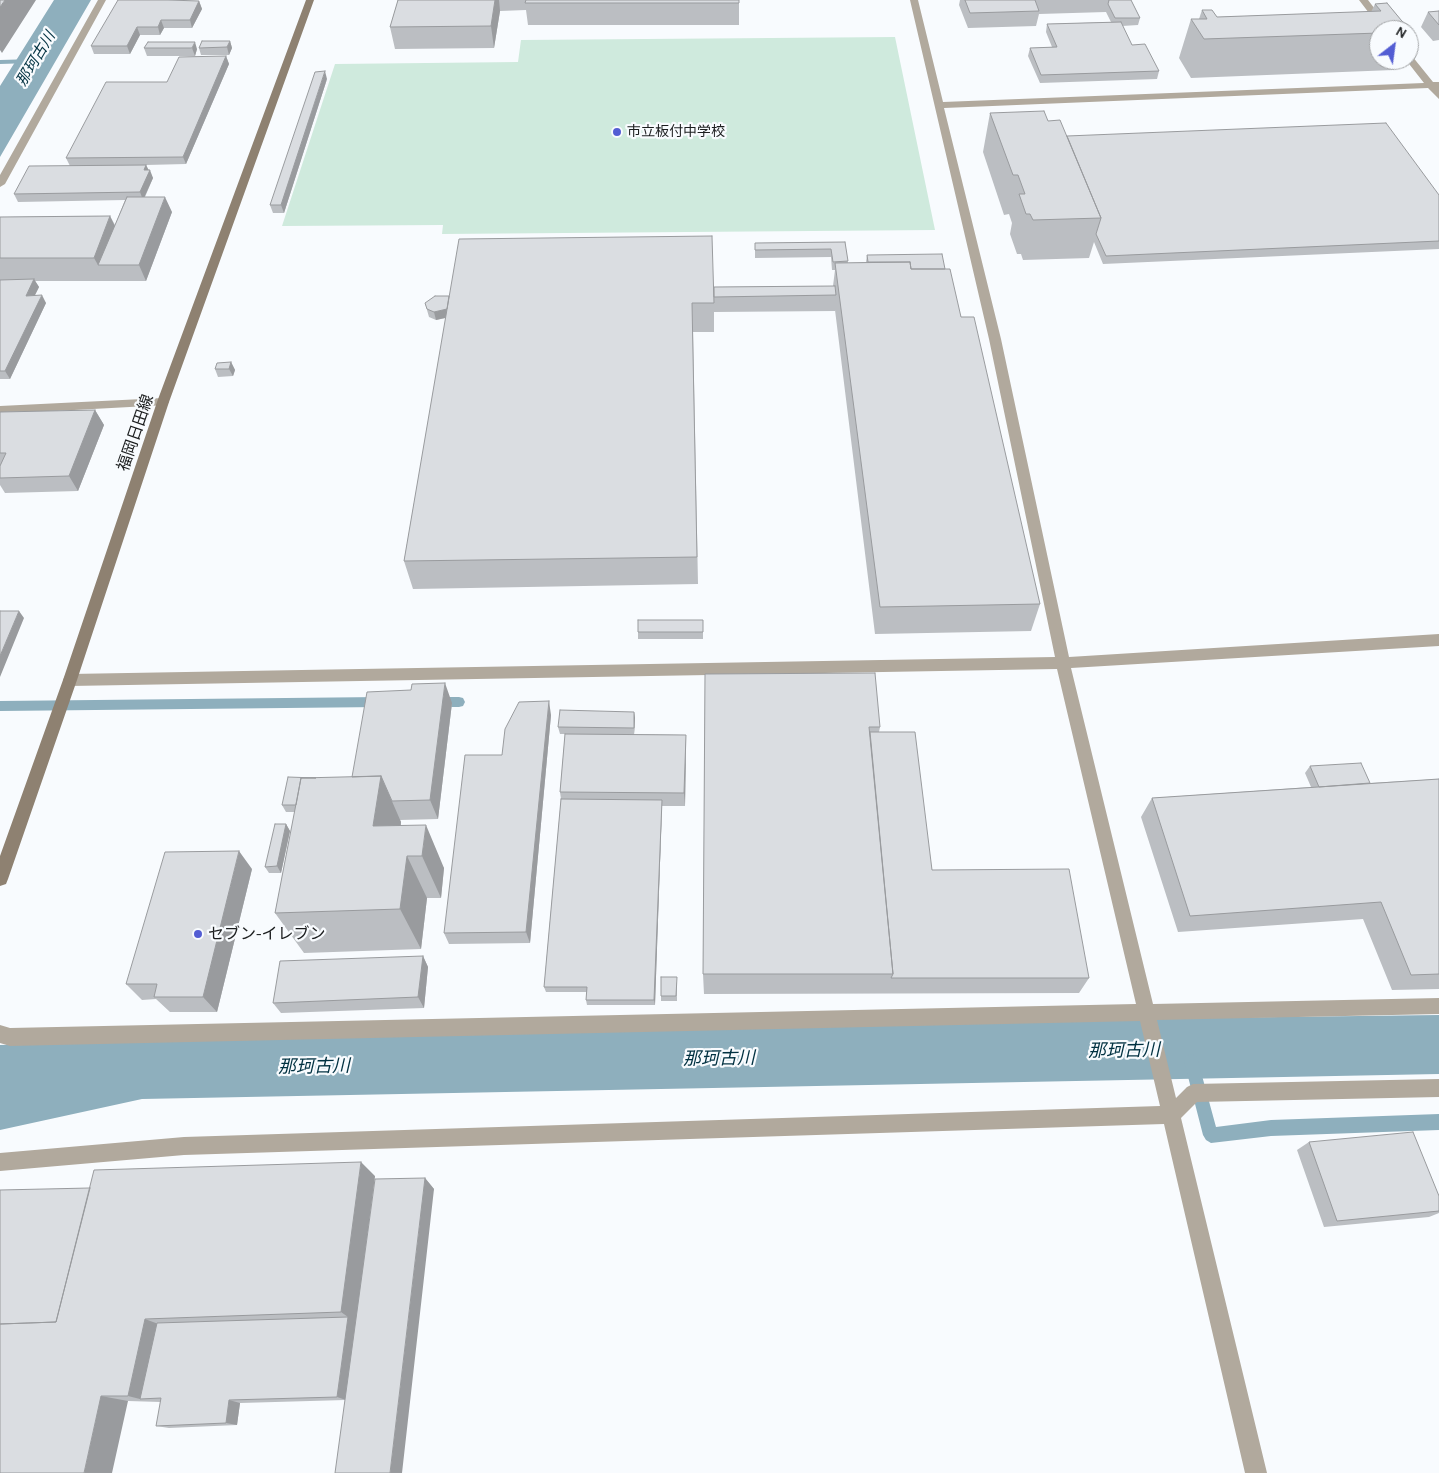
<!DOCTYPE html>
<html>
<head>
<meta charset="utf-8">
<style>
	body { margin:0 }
	#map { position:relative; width:1439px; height:1473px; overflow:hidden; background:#f8fbfe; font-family:Karla,sans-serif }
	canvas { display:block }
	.north { position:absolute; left:1369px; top:20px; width:50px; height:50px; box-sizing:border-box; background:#f8fbfe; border:1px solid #a0a2a4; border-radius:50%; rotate:30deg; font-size:14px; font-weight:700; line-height:20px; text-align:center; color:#1b1d1e }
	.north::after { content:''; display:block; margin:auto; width:18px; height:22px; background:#535dd3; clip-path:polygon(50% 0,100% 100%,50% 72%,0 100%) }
</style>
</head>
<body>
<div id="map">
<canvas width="1439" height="1473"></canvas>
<div class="north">N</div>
</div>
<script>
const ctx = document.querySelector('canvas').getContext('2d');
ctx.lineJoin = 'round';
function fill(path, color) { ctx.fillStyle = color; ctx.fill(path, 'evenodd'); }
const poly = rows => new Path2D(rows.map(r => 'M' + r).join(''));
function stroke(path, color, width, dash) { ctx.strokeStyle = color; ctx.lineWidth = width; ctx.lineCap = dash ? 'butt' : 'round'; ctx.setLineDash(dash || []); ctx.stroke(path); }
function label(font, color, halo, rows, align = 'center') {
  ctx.font = font + ' Karla,"Noto Sans JP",sans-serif'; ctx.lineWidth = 4.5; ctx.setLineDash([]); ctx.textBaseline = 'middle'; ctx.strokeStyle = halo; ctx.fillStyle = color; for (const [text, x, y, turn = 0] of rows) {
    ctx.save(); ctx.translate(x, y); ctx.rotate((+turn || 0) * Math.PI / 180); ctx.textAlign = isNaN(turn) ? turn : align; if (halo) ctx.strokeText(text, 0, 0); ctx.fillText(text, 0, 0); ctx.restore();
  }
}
const green = poly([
	[895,37,935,230,442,234,443,225,282,226,335,64,518,62,521,40]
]);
const water = poly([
	[54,0,91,0,0,157,0,86],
	[1439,1015,1439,1074,142,1099,0,1130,0,1045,1120,1019]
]);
const stream = poly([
	[35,59,36,61,32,63,0,64,0,60,35,59],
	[381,697,385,698,387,702,385,706,381,707,0,711,0,701,381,697],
	[436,697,459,697,463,698,465,702,463,706,459,707,436,707,432,706,430,702,432,698,436,697],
	[1191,1054,1196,1056,1198,1061,1216,1127,1271,1120,1439,1114,1439,1130,1271,1136,1211,1143,1206,1140,1203,1135,1184,1061,1186,1056,1191,1054]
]);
const minor = poly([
	[98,0,106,0,5,184,0,187,0,175,98,0],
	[910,0,918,0,943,102,1424,83,1406,60,1409,60,1409,55,1412,56,1433,82,1439,82,1439,99,1428,88,944,108,1001,339,1069,657,1439,634,1439,646,1071,668,1153,1004,1439,998,1439,1014,1157,1020,1176,1098,1187,1087,1193,1084,1439,1079,1439,1097,1197,1102,1181,1118,1267,1473,1245,1473,1164,1124,184,1155,0,1171,0,1153,184,1137,1160,1106,1140,1021,10,1046,0,1043,0,1025,10,1028,1136,1004,1057,669,70,686,65,684,63,680,65,676,70,674,1055,657,989,339,910,0],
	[1359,0,1368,0,1391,30,1382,30,1359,0],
	[163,398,169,402,167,405,0,414,0,406,163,398]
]);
const secondary = poly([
	[306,0,314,0,169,402,77,680,8,879,6,884,0,886,0,856,63,680,157,402,306,0]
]);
const wall = poly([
	[398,0,739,0,739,25,528,25,526,10,500,11,494,48,395,49,390,27],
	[960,0,1131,0,1140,18,1138,25,1122,26,1132,45,1159,71,1157,79,1040,83,1028,56,1030,48,1052,47,1046,32,1047,24,1111,22,1106,12,1039,14,1036,26,968,28,959,5],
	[199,1,202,9,192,28,164,28,160,35,140,35,130,54,94,54,91,46],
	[1387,3,1411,32,1409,35,1409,30,1379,30,1379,60,1397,60,1393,70,1191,78,1179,58,1191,19,1199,19,1202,10,1212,10,1217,17,1371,12,1375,4],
	[1439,11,1439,40,1433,41,1421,27,1428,12],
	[230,41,232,48,229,55,201,55,199,48],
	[148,42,197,49,195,56,147,56,144,48],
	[226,56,229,64,186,164,146,165,153,178,145,197,172,212,146,281,35,281,39,287,35,295,46,303,10,379,0,379,0,217,110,216,115,225,125,200,18,202,14,194,70,166,66,158,167,82],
	[327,79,284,213,273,213,270,205],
	[990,113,1067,136,1439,195,1439,249,1103,264,1094,242,1089,258,1023,260,1021,254,1017,254,1010,234,1012,223,1009,214,1004,215,983,152],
	[845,242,848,263,866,262,867,255,945,269,961,317,1040,604,1031,631,875,634,835,310,835,311,714,312,714,332,693,332,698,584,413,589,404,561,446,318,436,320,429,317,425,303,449,296,714,287,833,286,835,270,832,270,831,257,755,258,755,243],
	[231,362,235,370,233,376,218,377,215,369],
	[95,410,104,425,78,491,5,493,0,485,0,412],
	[703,620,703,639,638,639,638,632],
	[705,674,880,727,879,732,932,870,1089,978,1079,993,704,994,703,974],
	[452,703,438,819,400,820,401,822,401,825,444,868,441,898,427,898,421,949,304,953,275,913,295,812,286,812,282,805,316,778,352,777],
	[634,712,635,718,634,734,686,735,686,748,685,806,662,806,655,1005,587,1005,586,1000,587,992,546,992,544,987,561,799,560,792,565,734,560,734,558,727],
	[551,715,530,943,449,944,444,933,502,755],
	[1310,766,1370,783,1439,779,1439,989,1392,990,1363,919,1178,932,1141,817,1152,798,1311,787,1305,773],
	[286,824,290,831,281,873,269,873,265,867],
	[252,869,217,1012,170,1012,156,999,142,1000,126,984],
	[423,956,428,967,424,1008,281,1013,273,1003],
	[677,982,677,1001,661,1001,661,996],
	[1309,1142,1439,1196,1439,1213,1429,1217,1324,1227,1297,1150],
	[375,1176,363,1269,425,1178,434,1189,345,1400,240,1403,237,1425,169,1428,156,1426,161,1402,128,1401,0,1473,90,1188]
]);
const shadedWall = poly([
	[5,0,36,0,2,53,0,50,0,7],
	[495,0,499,0,500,11,494,48,491,26],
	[199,1,202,9,192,28,190,20],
	[161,20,164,28,160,35,158,27],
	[137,27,140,35,130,54,127,46],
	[230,41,232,48,229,55,227,47],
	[195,42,197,49,195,56,192,48],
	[226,56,229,64,186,164,183,157],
	[325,71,327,79,284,213,281,205],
	[146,165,149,171,150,170,153,178,143,200,140,192,144,170],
	[165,197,172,212,146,281,139,265],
	[110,216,121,239,98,265,94,258],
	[34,279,39,287,31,303,26,296],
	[42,295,46,303,10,379,5,371],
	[456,307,457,315,436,320,434,312],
	[231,362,235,370,233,376,229,369],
	[95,410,104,425,78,491,69,476],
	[19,611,24,618,0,677,0,656],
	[445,683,452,703,438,819,430,800],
	[549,701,551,715,530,943,526,932],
	[634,712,635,718,634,735],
	[686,735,686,748,685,806,684,793],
	[381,776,401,822,395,869,373,826],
	[662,800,662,806,655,1005,654,1000],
	[286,824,290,831,281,873,277,866],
	[426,825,444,868,441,898,422,856],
	[239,851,252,869,217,1012,203,997],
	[407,856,427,898,421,949,400,909],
	[423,956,428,967,424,1008,418,997],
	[361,1162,375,1176,346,1400,337,1397,348,1317,341,1312],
	[425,1178,434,1189,402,1473,390,1473],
	[145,1319,169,1328,140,1399,128,1396],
	[101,1396,128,1401,112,1473,84,1473],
	[229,1400,240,1403,237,1425,226,1423]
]);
const building = poly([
	[0,0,5,0,0,7,0,0],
	[118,0,168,0,199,1,190,20,161,20,158,27,137,27,127,46,91,46,118,0],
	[398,0,495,0,491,26,390,27,398,0],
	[526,0,739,0,739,3,525,3,526,0],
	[965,0,1035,0,1039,11,970,13,965,0],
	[1109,0,1131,0,1140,18,1115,18,1108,4,1109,0],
	[1387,3,1411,32,1409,32,1409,30,1379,30,1379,33,1204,39,1191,19,1207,19,1202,10,1212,10,1217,17,1381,11,1375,4,1387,3],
	[1439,11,1439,25,1428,12,1439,11],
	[1121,22,1132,45,1145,44,1159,71,1041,75,1030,48,1057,47,1047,24,1121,22],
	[202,41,230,41,227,47,199,48,202,41],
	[148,42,195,42,192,48,144,48,148,42],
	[226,56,183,157,66,158,106,82,167,82,179,57,226,56],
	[325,71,281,205,270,205,315,72,325,71],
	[1044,111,1048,121,1060,120,1101,218,1033,220,1030,214,1026,214,1019,194,1025,194,1018,175,1013,175,990,113,1044,111],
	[1386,123,1439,195,1439,241,1106,256,1096,234,1101,218,1067,136,1386,123],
	[146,165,144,170,150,170,140,192,14,194,29,166,146,165],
	[127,197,165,197,139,265,98,265,127,197],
	[110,216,94,258,0,258,0,217,110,216],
	[712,236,714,303,692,303,697,557,404,561,459,239,712,236],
	[845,242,848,261,833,262,831,249,755,250,755,243,845,242],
	[942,254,945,269,911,269,910,262,868,262,867,255,942,254],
	[910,262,911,269,950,269,961,317,974,317,1040,604,880,607,835,263,910,262],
	[34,279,26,296,42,295,5,371,0,371,0,280,34,279],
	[835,286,836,295,714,297,714,287,835,286],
	[435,296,449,296,447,309,434,312,427,309,425,303,435,296],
	[231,362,229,369,215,369,217,363,231,362],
	[95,410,69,476,0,478,0,466,6,453,0,453,0,412,95,410],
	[0,611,19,611,0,656,0,611],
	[638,620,703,620,703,632,638,632,638,620],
	[875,673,880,727,869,727,893,974,703,974,705,674,875,673],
	[445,683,430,800,392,801,381,776,352,777,367,692,411,690,412,684,445,683],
	[549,701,526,932,444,933,465,755,502,755,505,729,519,702,549,701],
	[560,710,634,712,634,728,558,727,560,710],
	[870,732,915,732,932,870,1069,869,1089,978,891,978,893,974,870,732],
	[565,734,686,735,684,793,560,792,565,734],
	[1361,763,1370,783,1319,787,1310,766,1361,763],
	[381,776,373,826,426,825,422,856,407,856,400,909,275,913,301,778,381,776],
	[288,777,316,778,301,778,296,805,282,805,288,777],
	[1439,779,1439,974,1411,975,1381,902,1190,916,1152,798,1439,779],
	[561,799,662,800,654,1000,586,1000,587,987,544,987,561,799],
	[275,824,286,824,277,866,265,867,275,824],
	[239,851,203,997,154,997,157,984,126,984,165,852,239,851],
	[423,956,418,997,273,1003,280,961,423,956],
	[661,977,677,977,676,996,661,996,661,977],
	[1413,1132,1439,1196,1439,1211,1337,1221,1309,1142,1413,1132],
	[361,1162,341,1312,145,1319,128,1396,101,1396,84,1473,0,1473,0,1324,56,1322,94,1170,361,1162],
	[425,1178,390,1473,335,1473,375,1179,425,1178],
	[90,1188,56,1322,0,1324,0,1190,90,1188],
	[348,1317,337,1397,229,1400,226,1423,156,1426,161,1398,140,1399,157,1323,348,1317]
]);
const markers = [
	[617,132,5,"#535dd3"],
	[198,934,5,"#535dd3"]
];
const farPoinames = [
	["市立板付中学校",627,132]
];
const farWaternames = [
	["那珂古川",36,59,-59]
];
const streetNames = [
	["福岡日田線",136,433,-71]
];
const poiNames = [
	["セブン-イレブン",208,934]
];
const waterNames = [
	["那珂古川",1124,1051,-1],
	["那珂古川",719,1059,-1],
	["那珂古川",314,1067,-1]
];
fill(green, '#cfeadd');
fill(water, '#8eafbd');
fill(stream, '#8eafbd');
fill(minor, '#b1a99d');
fill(secondary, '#8e8171');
fill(wall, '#bbbec2');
fill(shadedWall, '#999b9e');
fill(building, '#dadde1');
stroke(building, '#999b9e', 1);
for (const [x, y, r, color] of markers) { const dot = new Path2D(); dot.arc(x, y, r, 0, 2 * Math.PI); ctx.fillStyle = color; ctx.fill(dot); stroke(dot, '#f8fbfe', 2); }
label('14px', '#1b1d1e', '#f8fbfe', farPoinames, 'left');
label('italic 15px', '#003141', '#f8fbfe', farWaternames);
label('16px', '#1b1d1e', '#f8fbfe', streetNames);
label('16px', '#1b1d1e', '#f8fbfe', poiNames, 'left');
label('italic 18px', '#003141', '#f8fbfe', waterNames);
</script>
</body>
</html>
